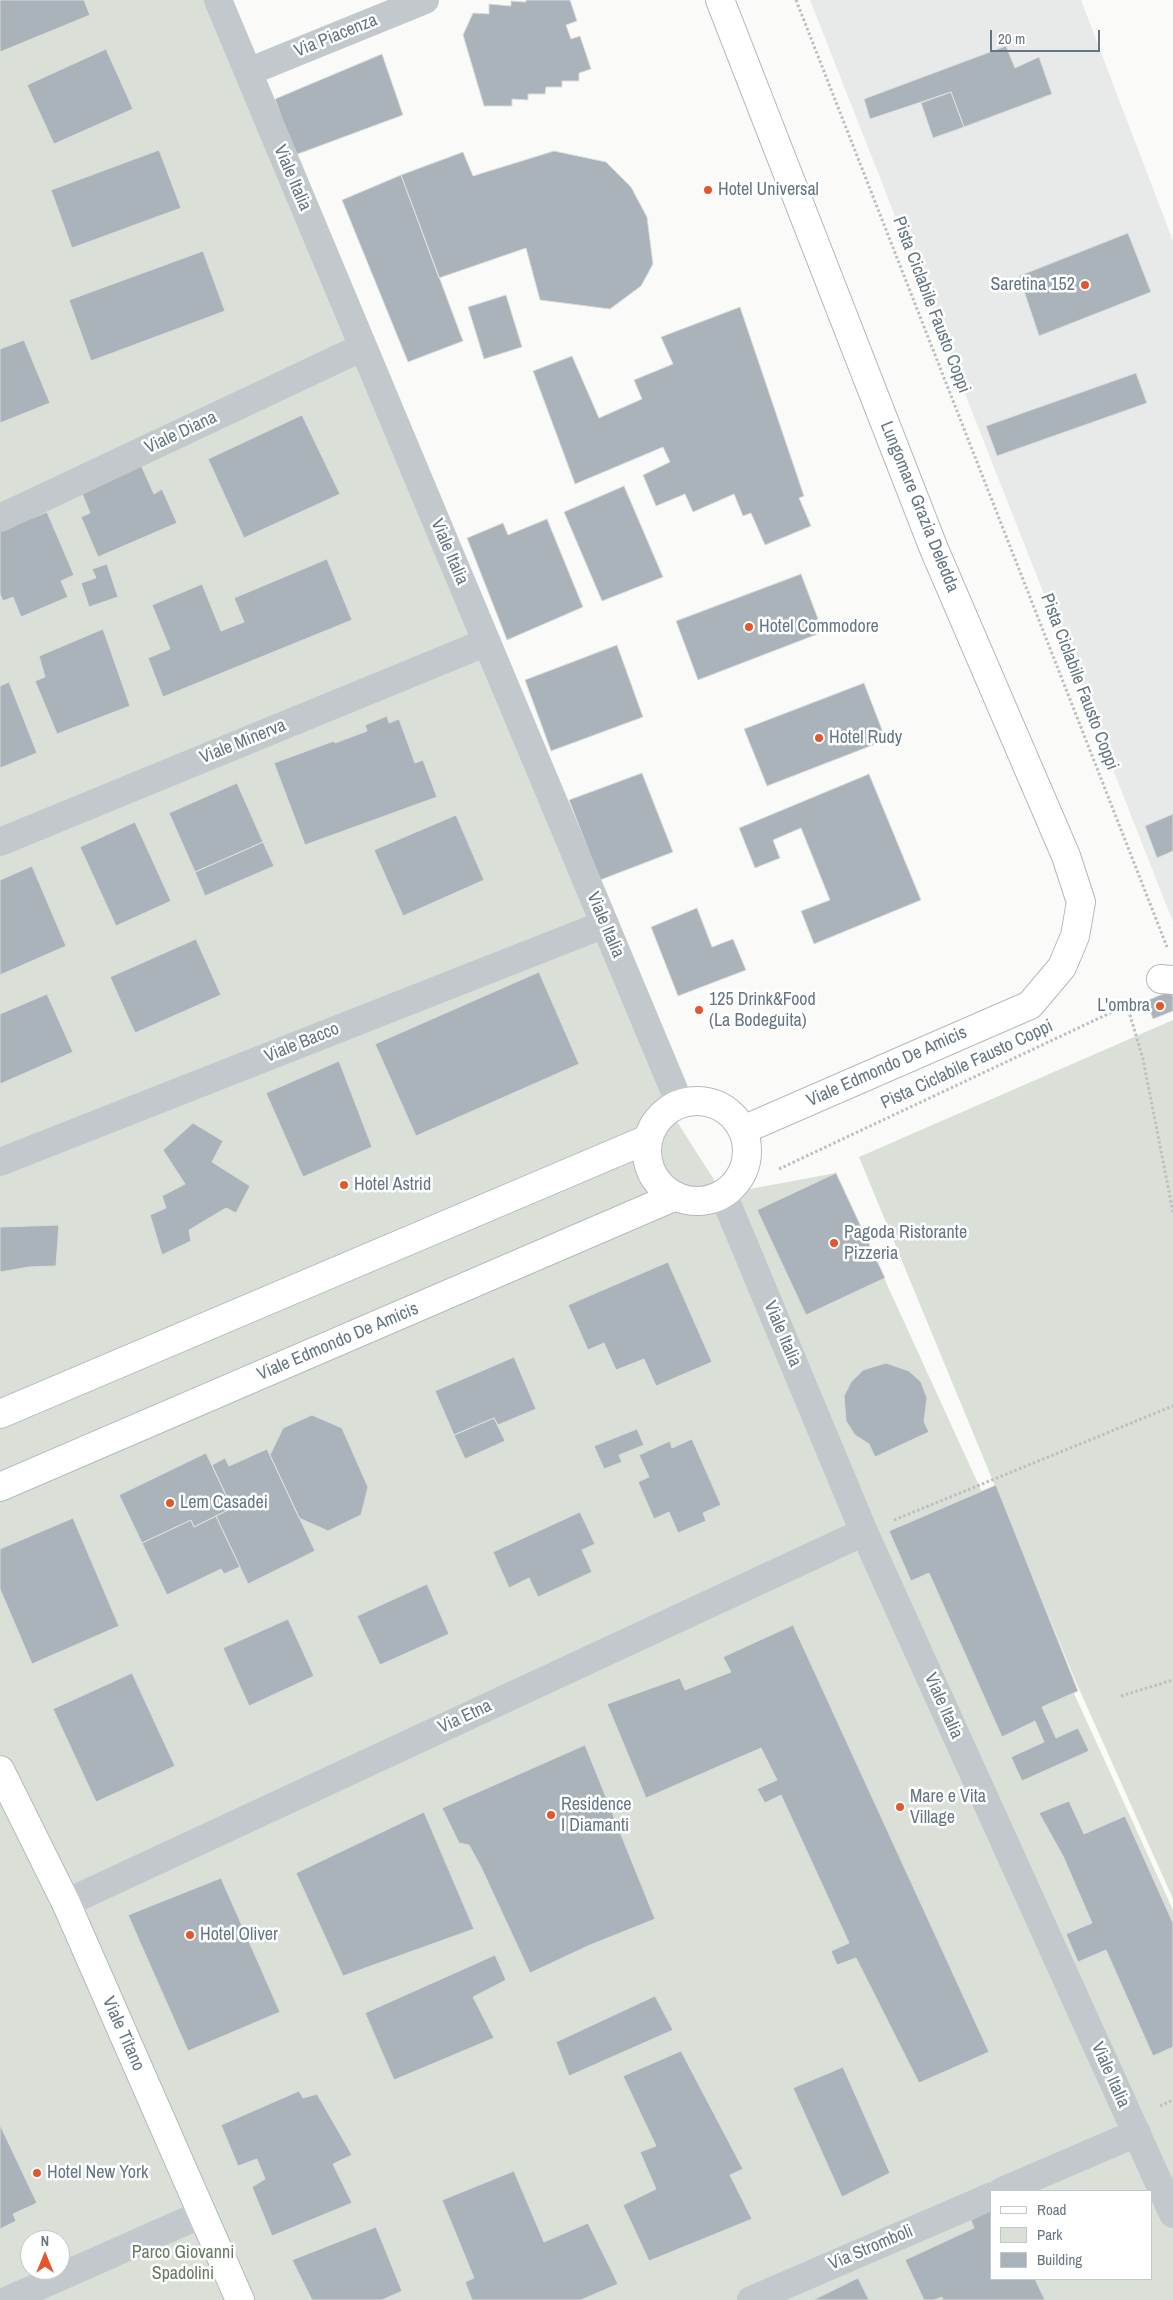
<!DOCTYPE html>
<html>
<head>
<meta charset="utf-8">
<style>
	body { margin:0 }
	#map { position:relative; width:1173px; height:2300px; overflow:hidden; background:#fafaf8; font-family:"Archivo Narrow",sans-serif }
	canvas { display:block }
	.legend { position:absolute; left:990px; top:2190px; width:162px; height:90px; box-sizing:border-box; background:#fff; border:1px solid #c1c8cd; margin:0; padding:6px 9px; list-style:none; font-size:15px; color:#657683 }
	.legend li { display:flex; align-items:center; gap:10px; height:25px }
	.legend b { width:25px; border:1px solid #c1c8cd }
	.north { position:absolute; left:20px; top:2230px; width:50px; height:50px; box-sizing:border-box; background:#fff; border:1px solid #c1c8cd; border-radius:50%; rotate:0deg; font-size:14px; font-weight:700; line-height:20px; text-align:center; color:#657683 }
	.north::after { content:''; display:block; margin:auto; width:18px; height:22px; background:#e4572e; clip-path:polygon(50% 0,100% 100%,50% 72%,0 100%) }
	.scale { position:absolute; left:990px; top:30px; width:110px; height:22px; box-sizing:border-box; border:2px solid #657683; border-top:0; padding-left:6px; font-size:15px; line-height:18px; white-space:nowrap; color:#657683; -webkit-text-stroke:4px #fff; paint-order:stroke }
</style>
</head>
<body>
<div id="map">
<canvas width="1173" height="2300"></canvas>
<ul class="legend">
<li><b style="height:6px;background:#fff"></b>Road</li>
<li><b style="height:14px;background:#dadfd7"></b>Park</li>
<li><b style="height:14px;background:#aab3b9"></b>Building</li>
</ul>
<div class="north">N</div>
<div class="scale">20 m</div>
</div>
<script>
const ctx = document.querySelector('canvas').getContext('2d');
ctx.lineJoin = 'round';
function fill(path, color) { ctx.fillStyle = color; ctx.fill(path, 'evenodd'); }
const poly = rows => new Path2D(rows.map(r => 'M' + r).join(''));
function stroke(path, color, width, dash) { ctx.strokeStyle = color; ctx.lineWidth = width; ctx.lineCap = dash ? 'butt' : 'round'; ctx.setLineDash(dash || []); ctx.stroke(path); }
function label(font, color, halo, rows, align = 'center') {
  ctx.font = font + ' "Archivo Narrow",sans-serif'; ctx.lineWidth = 5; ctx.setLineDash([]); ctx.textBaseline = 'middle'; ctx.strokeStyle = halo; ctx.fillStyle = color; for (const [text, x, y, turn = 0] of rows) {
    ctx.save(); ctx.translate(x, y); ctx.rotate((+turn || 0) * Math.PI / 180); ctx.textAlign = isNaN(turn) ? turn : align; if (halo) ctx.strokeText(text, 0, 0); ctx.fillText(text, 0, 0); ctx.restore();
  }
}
const built = poly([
	[810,0,1081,0,1173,241,1173,922]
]);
const green = poly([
	[0,0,209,0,669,1109,723,1194,836,1173,1173,1910,1173,2300,0,2300],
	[992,2191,1152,2191,1152,2279,992,2279],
	[30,2240,60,2240,60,2270,30,2270],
	[1173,1020,1173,1899,1076,1682,859,1157]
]);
const building = poly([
	[0,0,84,0,90,15,0,52,0,0],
	[526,0,570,0,577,21,566,25,571,39,580,36,591,69,579,73,579,81,562,81,562,87,546,87,545,94,528,94,528,100,512,99,512,106,484,106,463,35,473,13,489,14,489,4,511,6,511,1,526,2,526,0],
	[1006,46,1015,68,1039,57,1052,94,964,127,951,92,870,119,864,99,1006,46],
	[106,49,133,109,54,144,27,85,106,49],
	[382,54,403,115,295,155,275,99,382,54],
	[951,92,964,127,933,138,921,103,951,92],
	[159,150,181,208,72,248,51,190,159,150],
	[554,151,606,162,631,187,647,217,653,264,641,286,610,309,540,300,526,248,439,278,401,175,463,152,473,176,554,151],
	[401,175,463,341,408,362,342,200,401,175],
	[1128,233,1151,292,1039,336,1019,276,1128,233],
	[203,251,225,311,91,361,69,300,203,251],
	[506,295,522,347,484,359,468,307,506,295],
	[740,307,804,496,799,498,811,526,765,545,751,513,743,516,734,494,693,512,685,494,656,506,643,475,670,462,663,447,575,484,533,371,572,356,599,418,642,399,634,380,673,364,661,337,740,307],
	[24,340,50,403,0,423,0,349,24,340],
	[1136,373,1147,403,997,456,986,426,1136,373],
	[302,415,340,494,244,538,208,459,302,415],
	[141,465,154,494,162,489,177,523,98,557,81,517,90,513,81,491,141,465],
	[624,486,663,577,602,601,564,512,624,486],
	[47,512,74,575,61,581,68,597,21,617,13,597,3,601,0,594,0,531,47,512],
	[547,519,583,607,507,640,467,538,503,523,508,535,547,519],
	[327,559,352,620,163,697,148,658,170,649,152,605,202,584,221,631,244,622,234,598,327,559],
	[107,564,118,597,89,607,81,583,96,578,92,569,107,564],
	[801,574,823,632,698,680,676,621,801,574],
	[103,629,130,706,57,734,35,681,45,677,39,656,103,629],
	[617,645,643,717,551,751,525,680,617,645],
	[9,682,37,753,0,768,0,686,9,682],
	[864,683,886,740,767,786,744,729,864,683],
	[387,716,389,723,399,719,415,763,423,760,437,797,305,845,274,763,334,741,335,743,367,731,365,725,387,716],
	[642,773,673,852,600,880,569,800,642,773],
	[869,774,921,900,814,944,801,911,830,900,801,828,773,840,780,858,755,868,739,828,869,774],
	[237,783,263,842,195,872,169,813,237,783],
	[1173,814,1173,851,1157,858,1145,826,1173,814],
	[456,815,484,880,403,916,374,850,456,815],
	[135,822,171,901,116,926,80,847,135,822],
	[263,842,274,866,205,896,195,872,263,842],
	[32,866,66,946,0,975,0,880,32,866],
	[697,908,712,947,733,939,746,970,678,996,651,927,697,908],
	[196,939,221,995,135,1033,110,977,196,939],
	[539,972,579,1064,416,1136,375,1044,539,972],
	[1170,991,1173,997,1173,1011,1153,1019,1146,1001,1170,991],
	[47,994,73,1052,0,1084,0,1014,47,994],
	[339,1061,372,1147,303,1177,266,1093,339,1061],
	[193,1123,223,1141,212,1162,250,1186,236,1213,226,1208,189,1230,191,1241,162,1255,150,1215,166,1208,162,1196,185,1184,163,1150,193,1123],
	[836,1173,885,1278,806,1315,757,1210,836,1173],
	[59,1225,56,1266,29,1267,0,1272,0,1227,59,1225],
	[668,1262,712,1362,656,1386,644,1359,616,1370,604,1343,588,1350,568,1305,668,1262],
	[514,1357,536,1409,498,1425,494,1418,454,1435,435,1391,514,1357],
	[886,1363,909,1371,921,1382,927,1398,924,1422,929,1432,875,1457,869,1444,855,1435,846,1421,844,1396,851,1382,863,1370,886,1363],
	[312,1415,342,1428,368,1487,361,1515,328,1531,299,1518,270,1455,283,1428,312,1415],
	[494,1418,505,1441,465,1459,454,1435,494,1418],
	[637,1429,644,1445,619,1455,622,1462,604,1469,594,1446,637,1429],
	[692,1439,721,1505,703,1513,706,1521,678,1533,669,1512,654,1519,638,1482,649,1477,639,1455,670,1441,672,1448,692,1439],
	[267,1449,315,1551,248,1584,216,1516,232,1508,212,1465,225,1458,229,1466,267,1449],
	[206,1453,232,1508,194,1527,191,1520,142,1543,119,1495,206,1453],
	[996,1485,1078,1691,1042,1707,1056,1738,1078,1728,1089,1751,1022,1781,1011,1757,1044,1742,1035,1721,1002,1737,929,1573,911,1581,889,1531,996,1485],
	[580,1512,595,1544,582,1550,592,1572,538,1597,529,1578,509,1588,493,1552,580,1512],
	[216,1516,240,1567,224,1574,221,1569,167,1595,142,1543,191,1520,194,1527,216,1516],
	[73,1518,119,1626,32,1664,0,1589,0,1549,73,1518],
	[427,1584,449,1634,380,1665,357,1616,427,1584],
	[288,1619,314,1676,249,1706,223,1648,288,1619],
	[793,1625,989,2052,919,2083,856,1958,837,1965,831,1951,849,1943,781,1795,765,1803,757,1789,777,1780,761,1748,646,1798,607,1704,680,1678,685,1690,731,1672,723,1657,793,1625],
	[132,1673,175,1766,96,1802,53,1709,132,1673],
	[585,1745,655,1919,590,1945,530,1973,481,1867,469,1845,459,1843,442,1808,585,1745],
	[1069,1801,1084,1834,1125,1816,1173,1923,1173,2047,1153,2056,1106,1950,1078,1962,1066,1934,1092,1923,1063,1856,1039,1813,1069,1801],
	[424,1812,474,1929,343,1976,296,1873,424,1812],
	[221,1878,280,2012,188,2051,128,1915,221,1878],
	[495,1955,506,1980,473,1997,494,2038,394,2080,365,2013,495,1955],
	[655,1996,673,2030,569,2076,556,2042,655,1996],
	[681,2051,743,2169,730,2175,752,2219,649,2261,623,2205,656,2189,640,2152,656,2146,623,2076,681,2051],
	[843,2067,890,2173,842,2197,793,2088,843,2067],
	[299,2091,303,2098,317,2094,352,2155,333,2164,352,2203,272,2236,252,2187,265,2179,257,2159,238,2166,221,2125,299,2091],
	[0,2125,37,2203,13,2214,16,2221,0,2229,0,2125],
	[514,2171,544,2242,588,2223,618,2284,581,2300,472,2300,465,2282,474,2278,442,2200,514,2171],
	[992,2210,992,2279,1035,2279,1045,2300,943,2300,942,2297,934,2300,924,2300,905,2260,974,2228,971,2220,992,2210],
	[376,2227,402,2291,382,2300,312,2300,292,2260,376,2227],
	[858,2278,869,2300,813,2300,858,2278]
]);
const path = poly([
	[796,0,1167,947],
	[1127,1005,1143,1059,1173,1212],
	[779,1169,1127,1005,1135,999],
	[894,1520,1173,1406],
	[1121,1696,1173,1680],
	[1160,2106,1173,2100]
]);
const street = poly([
	[218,0,680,1104],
	[248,72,425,0],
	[0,518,363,347],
	[0,842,487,642],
	[0,1162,605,924],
	[723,1194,864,1532,1173,2214],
	[66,1903,864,1532],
	[1002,2191,1137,2133],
	[8,2300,202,2214],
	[751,2300,992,2196]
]);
const secondary = poly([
	[720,0,934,549,1066,856,1081,902,1075,936,1062,967,1030,1005,743,1130],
	[1161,979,1173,980],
	'647 1151a50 50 0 1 1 100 0a50 50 0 1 1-100 0Z',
	[0,1414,648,1139],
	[0,1487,676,1196],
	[0,1770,66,1903,240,2300]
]);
const markers = [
	[708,190,5,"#e4572e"],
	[1085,285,5,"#e4572e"],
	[749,627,5,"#e4572e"],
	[819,738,5,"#e4572e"],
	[1160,1006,5,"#e4572e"],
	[699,1010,5,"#e4572e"],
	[344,1185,5,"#e4572e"],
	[834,1243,5,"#e4572e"],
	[170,1503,5,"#e4572e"],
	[900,1807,5,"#e4572e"],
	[551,1815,5,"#e4572e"],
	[190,1935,5,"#e4572e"],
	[37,2173,5,"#e4572e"]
];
const streetNames = [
	["Via Piacenza",336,36,-22],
	["Viale Italia",292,178,67],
	["Pista Ciclabile Fausto Coppi",931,305,69],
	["Viale Diana",181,433,-25],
	["Lungomare Grazia Deledda",919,507,68],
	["Viale Italia",449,552,67],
	["Pista Ciclabile Fausto Coppi",1079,682,69],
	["Viale Minerva",243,742,-22],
	["Viale Italia",605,925,67],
	["Viale Bacco",302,1043,-22],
	["Pista Ciclabile Fausto Coppi",967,1065,-25],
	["Viale Edmondo De Amicis",887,1067,-24],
	["Viale Italia",782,1334,67],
	["Viale Edmondo De Amicis",338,1342,-23],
	["Viale Italia",943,1706,66],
	["Via Etna",465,1717,-25],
	["Viale Titano",123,2034,66],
	["Viale Italia",1110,2075,66],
	["Via Stromboli",871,2248,-23]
];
const poiNames = [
	["Hotel Universal",718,190],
	["Saretina 152",1075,285,"right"],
	["Hotel Commodore",759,627],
	["Hotel Rudy",829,738],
	["125 Drink&Food",709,1000],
	["(La Bodeguita)",709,1021],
	["L'ombra",1150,1006,"right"],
	["Hotel Astrid",354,1185],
	["Pagoda Ristorante",844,1233],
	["Pizzeria",844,1254],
	["Lem Casadei",180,1503],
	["Mare e Vita",910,1797],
	["Village",910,1818],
	["Residence",561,1805],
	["I Diamanti",561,1826],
	["Hotel Oliver",200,1935],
	["Hotel New York",47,2173]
];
const parkNames = [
	["Parco Giovanni",183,2253],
	["Spadolini",183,2274]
];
fill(built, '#e8e9e9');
fill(green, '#dadfd7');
fill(building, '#aab3b9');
stroke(building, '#dcdcda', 1);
stroke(secondary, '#b3babf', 30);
stroke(path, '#bbbfc2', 3, [2.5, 2.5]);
stroke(street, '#c3c8cc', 28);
stroke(secondary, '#fff', 28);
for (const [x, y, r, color] of markers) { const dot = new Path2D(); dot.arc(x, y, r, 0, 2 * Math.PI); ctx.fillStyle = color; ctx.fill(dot); stroke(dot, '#fff', 2); }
label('18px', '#657683', '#fff', streetNames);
label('18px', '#657683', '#fff', poiNames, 'left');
label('18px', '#687a64', '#fff', parkNames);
</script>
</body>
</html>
